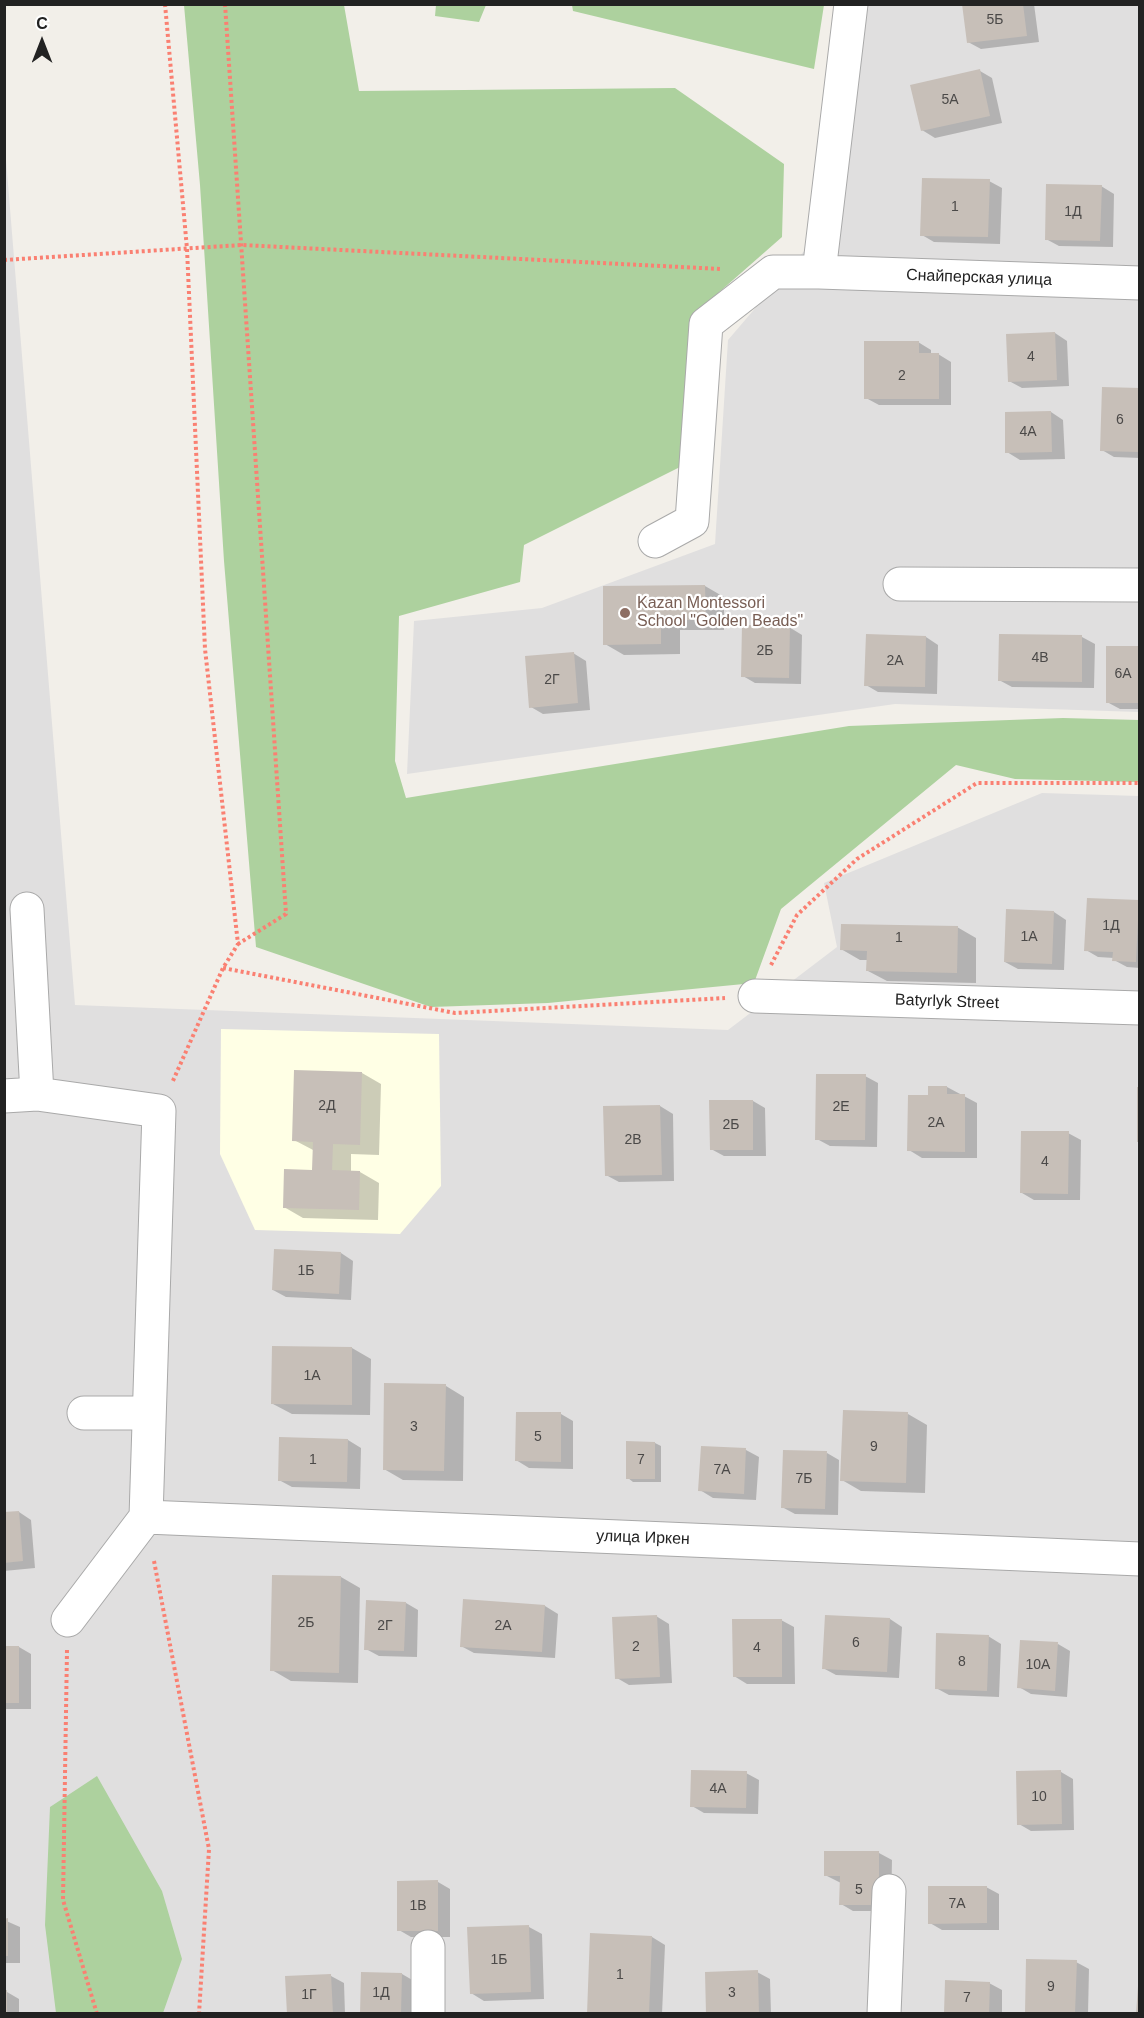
<!DOCTYPE html>
<html>
<head>
<meta charset="utf-8">
<style>
	body { margin:0 }
	#map { position:relative; width:1144px; height:2018px; overflow:hidden; background:#f2efe9; font-family:Helvetica,sans-serif }
	canvas { display:block }
	.frame { position:absolute; inset:0; border:6px solid #222; pointer-events:none }
	.north { position:absolute; left:12px; top:12px; width:60px; height:60px; -webkit-text-stroke:4px #fff; paint-order:stroke; rotate:0deg; font-size:16px; font-weight:700; line-height:24px; text-align:center; color:#222 }
	.north::after { content:''; display:block; margin:auto; width:21px; height:27px; background:#222; clip-path:polygon(50% 0,100% 100%,50% 72%,0 100%) }
</style>
</head>
<body>
<div id="map">
<canvas width="1144" height="2018"></canvas>
<div class="frame"></div>
<div class="north">С</div>
</div>
<script>
const ctx = document.querySelector('canvas').getContext('2d');
ctx.lineJoin = 'round';
function fill(path, color) { ctx.fillStyle = color; ctx.fill(path, 'evenodd'); }
const poly = rows => new Path2D(rows.map(r => 'M' + r).join(''));
function stroke(path, color, width, dash) { ctx.strokeStyle = color; ctx.lineWidth = width; ctx.lineCap = dash ? 'butt' : 'round'; ctx.setLineDash(dash || []); ctx.stroke(path); }
function label(font, color, halo, rows, align = 'center') {
  ctx.font = font + ' Helvetica,sans-serif'; ctx.lineWidth = 4.5; ctx.setLineDash([]); ctx.textBaseline = 'middle'; ctx.strokeStyle = halo; ctx.fillStyle = color; for (const [text, x, y, turn = 0] of rows) {
    ctx.save(); ctx.translate(x, y); ctx.rotate((+turn || 0) * Math.PI / 180); ctx.textAlign = isNaN(turn) ? turn : align; if (halo) ctx.strokeText(text, 0, 0); ctx.fillText(text, 0, 0); ctx.restore();
  }
}
const residential = poly([
	[845,5,1139,5,1139,712,895,704,407,774,414,621,542,608,715,544,728,340,805,250],
	[4,135,75,1005,728,1030,837,947,824,883,1042,793,1139,796,1139,2013,5,2013]
]);
const education = poly([
	[221,1029,439,1034,441,1186,400,1234,255,1230,220,1154]
]);
const forest = poly([
	[184,5,344,5,359,91,675,88,784,164,782,237,692,316,688,463,524,545,520,582,399,616,395,761,406,798,849,726,1063,718,1139,720,1139,782,1015,779,956,765,781,909,754,983,548,1003,431,1007,256,947,224,561,200,185],
	[436,5,436,4,486,5,479,22,435,16],
	[572,5,572,4,824,5,814,69,573,11],
	[97,1776,162,1891,182,1959,163,2013,56,2013,45,1925,50,1807]
]);
const shadow = poly([
	[964,4,1034,4,1039,42,981,49,968,42],
	[980,71,992,78,1002,123,935,138,922,130],
	[989,181,1002,188,1000,244,934,242,922,235],
	[1101,186,1114,194,1113,247,1059,246,1046,239],
	[1055,333,1067,341,1069,386,1022,388,1009,381],
	[918,342,931,350,931,355,938,354,951,362,951,405,879,405,866,398],
	[1140,390,1140,458,1114,457,1102,450],
	[1051,412,1063,420,1065,459,1020,460,1007,452],
	[705,586,724,597,724,630,680,630,680,654,624,655,605,644],
	[789,627,802,635,801,684,755,683,743,676],
	[1000,636,1082,637,1095,644,1094,688,1012,687,999,680],
	[926,637,938,645,937,694,878,692,866,685],
	[1139,648,1140,709,1120,709,1107,702],
	[573,653,586,661,590,710,543,714,531,707],
	[1138,902,1140,968,1127,967,1114,960,1114,958,1098,957,1086,950],
	[1054,912,1066,920,1064,970,1018,969,1005,962],
	[957,927,976,938,976,983,887,981,868,971,868,960,860,960,841,949],
	[362,1073,381,1084,379,1155,351,1154,351,1172,360,1172,379,1183,378,1220,303,1218,284,1207,314,1171,315,1151,294,1140],
	[865,1076,878,1083,877,1147,830,1146,817,1139],
	[947,1087,977,1103,977,1158,922,1158,909,1150,930,1096],
	[753,1101,765,1108,766,1156,724,1156,711,1149],
	[660,1106,673,1114,674,1181,619,1182,606,1175,605,1108],
	[1068,1133,1081,1140,1080,1200,1034,1200,1022,1193],
	[341,1253,353,1261,351,1300,286,1297,273,1290],
	[352,1348,371,1359,370,1415,292,1414,273,1404],
	[446,1386,464,1397,463,1481,403,1480,384,1469],
	[561,1414,573,1421,573,1469,529,1468,516,1460],
	[908,1414,927,1425,925,1493,861,1491,842,1480],
	[348,1440,361,1448,360,1489,292,1487,279,1480],
	[655,1443,661,1446,661,1482,633,1482,628,1478],
	[702,1447,746,1450,759,1457,756,1500,713,1498,700,1490],
	[827,1453,839,1460,838,1515,795,1514,782,1507],
	[19,1512,31,1520,35,1568,4,1571,4,1514],
	[341,1577,360,1588,358,1683,291,1681,272,1670],
	[464,1601,545,1606,558,1614,555,1658,474,1653,461,1646],
	[406,1603,418,1610,417,1657,379,1656,366,1649],
	[656,1616,669,1624,672,1683,629,1685,617,1678],
	[890,1619,902,1627,899,1678,836,1675,823,1668],
	[781,1620,794,1627,795,1684,747,1684,734,1676],
	[988,1636,1001,1644,999,1697,949,1695,936,1688],
	[1058,1644,1070,1651,1067,1697,1031,1694,1019,1687],
	[4,1647,19,1647,31,1654,31,1709,4,1709],
	[1061,1772,1073,1779,1074,1830,1031,1831,1019,1824],
	[746,1773,759,1780,758,1814,704,1813,692,1806],
	[879,1853,892,1860,891,1911,853,1911,841,1904,841,1883,825,1875],
	[438,1882,450,1889,450,1937,411,1937,399,1930],
	[986,1887,999,1894,999,1930,942,1930,930,1923],
	[4,1920,20,1927,20,1963,4,1963],
	[529,1927,542,1934,544,1999,484,2001,471,1993],
	[652,1937,665,1945,662,2014,588,2014],
	[1076,1962,1089,1969,1088,2014,1026,2014],
	[757,1972,770,1979,771,2014,708,2014],
	[402,1974,414,1981,414,2014,362,2014],
	[331,1976,344,1983,345,2014,289,2014],
	[989,1983,1002,1990,1002,2014,946,2014],
	[7,1992,19,1999,19,2014,4,2014]
]);
const building = poly([
	[962,4,1023,4,1027,36,967,43],
	[980,69,990,116,921,131,910,85],
	[922,178,990,179,988,237,920,236],
	[1046,184,1102,185,1100,241,1045,240],
	[1055,332,1057,380,1008,382,1006,334],
	[864,341,919,341,919,353,939,353,939,399,864,399],
	[1102,387,1140,388,1138,452,1100,451],
	[1051,411,1052,452,1005,453,1005,412],
	[705,585,706,620,661,620,661,644,603,645,603,586],
	[742,625,790,626,789,678,741,677],
	[866,634,926,636,925,687,864,686],
	[999,634,1082,635,1082,682,998,681],
	[1106,646,1139,646,1139,703,1106,703],
	[574,652,578,703,529,708,525,656],
	[1087,898,1139,900,1136,962,1112,961,1113,952,1084,951],
	[1006,909,1054,911,1052,964,1004,962],
	[841,924,958,926,957,973,866,971,867,951,840,950],
	[294,1070,362,1072,360,1145,333,1144,332,1170,360,1171,359,1210,283,1208,284,1169,312,1170,313,1142,292,1141],
	[816,1074,866,1074,865,1140,815,1140],
	[928,1086,947,1086,947,1094,965,1094,965,1152,907,1151,908,1095,928,1095],
	[1137,1087,1140,1087,1140,1142,1137,1142],
	[709,1100,753,1100,753,1150,710,1150],
	[660,1105,662,1175,605,1176,603,1106],
	[1021,1131,1069,1131,1068,1194,1020,1193],
	[274,1249,341,1252,339,1294,272,1290],
	[272,1346,352,1347,352,1405,271,1404],
	[384,1383,446,1384,444,1471,383,1470],
	[843,1410,908,1412,906,1483,840,1481],
	[516,1412,561,1412,561,1462,515,1461],
	[279,1437,348,1439,347,1482,278,1481],
	[626,1441,655,1442,655,1479,626,1479],
	[701,1446,746,1448,744,1494,698,1491],
	[783,1450,827,1451,825,1509,781,1508],
	[19,1511,23,1561,4,1563,4,1512],
	[272,1575,341,1576,339,1673,270,1671],
	[463,1599,545,1605,542,1652,460,1647],
	[366,1600,406,1602,404,1651,364,1650],
	[657,1615,660,1677,615,1679,612,1617],
	[825,1615,890,1618,887,1672,822,1669],
	[732,1619,782,1619,782,1677,733,1677],
	[936,1633,989,1635,987,1691,935,1689],
	[1020,1640,1058,1642,1055,1691,1017,1688],
	[4,1646,19,1646,19,1703,4,1703],
	[691,1770,747,1771,746,1808,690,1807],
	[1061,1770,1062,1824,1017,1825,1016,1771],
	[824,1851,879,1851,879,1905,839,1905,840,1876,824,1876],
	[438,1880,438,1931,397,1931,397,1881],
	[928,1886,987,1886,987,1923,928,1924],
	[8,1918,8,1956,4,1956,4,1919],
	[529,1925,531,1992,470,1994,467,1927],
	[590,1933,652,1936,649,2014,587,2014],
	[1026,1959,1077,1960,1075,2014,1025,2014],
	[758,1970,759,2014,706,2014,705,1972],
	[361,1972,402,1973,401,2014,360,2014],
	[331,1974,333,2014,287,2014,285,1976],
	[945,1980,990,1982,989,2014,944,2014],
	[1138,1986,1140,1986,1140,2014,1136,2014],
	[4,1990,7,1990,7,2014,4,2014]
]);
const path = poly([
	[165,4,187,249,205,649,238,944,223,968,172,1083],
	[225,4,286,914,238,944],
	[4,260,242,245,721,269],
	[771,965,797,915,857,859,977,783,1140,783],
	[223,968,455,1013,725,998],
	[154,1561,209,1849,199,2014],
	[67,1650,63,1900,97,2014]
]);
const minor = poly([
	[819,272,1140,283],
	[655,541,692,521,706,324,773,272,819,272,851,4],
	[900,584,1140,585],
	[27,909,37,1094],
	[755,996,1140,1008],
	[4,1096,37,1094,159,1111,146,1517,68,1620],
	[84,1413,149,1413],
	[146,1517,1140,1559],
	[428,1947,428,2014],
	[884,2014,889,1891]
]);
const markers = [
	[625,613,6,"#8d6e63"]
];
const numberNames = [
	["5Б",995,20],
	["5А",950,100],
	["1",955,207],
	["1Д",1073,212],
	["4",1031,357],
	["2",902,376],
	["6",1120,420],
	["4А",1028,432],
	["2Б",765,651],
	["4В",1040,658],
	["2А",895,661],
	["6А",1123,674],
	["2Г",552,680],
	["1Д",1111,926],
	["1А",1029,937],
	["1",899,938],
	["2Д",327,1106],
	["2Е",841,1107],
	["2А",936,1123],
	["2Б",731,1125],
	["2В",633,1140],
	["4",1045,1162],
	["1Б",306,1271],
	["1А",312,1376],
	["3",414,1427],
	["5",538,1437],
	["9",874,1447],
	["1",313,1460],
	["7",641,1460],
	["7А",722,1470],
	["7Б",804,1479],
	["2Б",306,1623],
	["2Г",385,1626],
	["2А",503,1626],
	["6",856,1643],
	["2",636,1647],
	["4",757,1648],
	["8",962,1662],
	["10А",1038,1665],
	["4А",718,1789],
	["10",1039,1797],
	["5",859,1890],
	["7А",957,1904],
	["1В",418,1906],
	["1Б",499,1960],
	["1",620,1975],
	["9",1051,1987],
	["1Д",381,1993],
	["3",732,1993],
	["1Г",309,1995],
	["7",967,1998]
];
const streetNames = [
	["Снайперская улица",979,278,2],
	["Batyrlyk Street",947,1002,2],
	["улица Иркен",643,1538,2]
];
const educationNames = [
	["Kazan Montessori",637,604],
	["School \"Golden Beads\"",637,622]
];
fill(residential, '#e0dfdf');
fill(education, '#ffffe5');
fill(forest, '#add19e');
fill(shadow, '#0003');
fill(building, '#c7bfb8');
stroke(minor, '#a9a9a9', 35);
stroke(path, '#fa8072', 4, [3, 3]);
stroke(minor, '#fff', 33);
for (const [x, y, r, color] of markers) { const dot = new Path2D(); dot.arc(x, y, r, 0, 2 * Math.PI); ctx.fillStyle = color; ctx.fill(dot); stroke(dot, '#fff', 2); }
label('14px', '#4b4948', null, numberNames);
label('16px', '#222', '#fff', streetNames);
label('16px', '#785e54', '#fff', educationNames, 'left');
</script>
</body>
</html>
